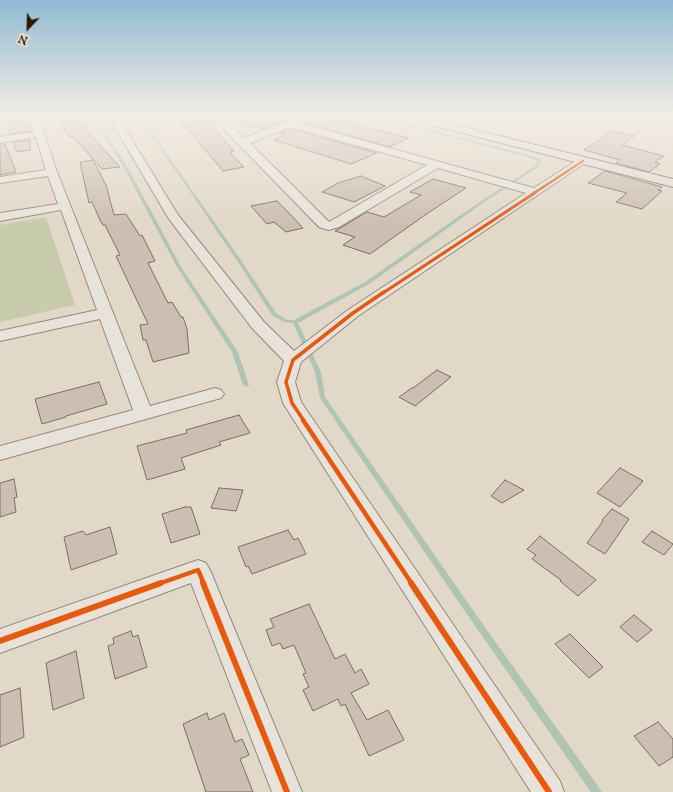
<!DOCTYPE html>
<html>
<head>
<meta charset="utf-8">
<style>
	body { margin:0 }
	#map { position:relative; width:673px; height:792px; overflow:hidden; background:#e1d8c7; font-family:"IM FELL Great Primer",serif }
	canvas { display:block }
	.north { position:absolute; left:8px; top:8px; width:40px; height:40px; -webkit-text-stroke:3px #f3e8d3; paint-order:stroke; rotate:203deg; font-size:11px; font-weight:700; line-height:16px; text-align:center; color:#2d1a03 }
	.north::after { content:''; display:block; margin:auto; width:14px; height:18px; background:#2d1a03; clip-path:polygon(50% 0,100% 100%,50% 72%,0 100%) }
</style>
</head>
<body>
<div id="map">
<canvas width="673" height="792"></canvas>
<div class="north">N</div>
</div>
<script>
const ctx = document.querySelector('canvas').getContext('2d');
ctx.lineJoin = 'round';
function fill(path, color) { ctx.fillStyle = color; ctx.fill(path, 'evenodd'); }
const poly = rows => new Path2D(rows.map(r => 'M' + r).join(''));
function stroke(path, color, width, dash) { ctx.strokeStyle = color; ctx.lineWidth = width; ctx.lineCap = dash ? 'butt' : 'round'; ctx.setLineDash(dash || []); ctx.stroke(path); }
const green = poly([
	[46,217,75,305,0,322,0,225]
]);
const stream = poly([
	[91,114,93,114,128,168,181,267,238,352,249,385,248,386,246,387,243,385,232,352,177,267,124,168,91,114],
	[137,114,139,114,242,262,276,313,287,320,294,320,365,282,481,201,535,166,538,161,534,159,385,120,381,117,383,114,386,114,384,117,387,118,536,157,542,161,537,168,483,203,369,284,298,323,321,372,325,397,470,606,600,789,602,792,591,792,464,610,320,398,315,372,293,323,284,322,272,315,238,262,137,114]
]);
const building = poly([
	[5,114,23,114,30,127,30,131,10,134,7,126,10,125,5,114],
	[55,114,80,114,89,126,83,127,120,167,102,169,72,136,69,137,55,114],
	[176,114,208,114,216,123,210,124,234,151,231,151,232,153,230,153,244,167,223,171,187,128,184,128,180,123,180,119,176,114],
	[225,114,273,114,290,119,263,129,227,120,224,118,225,114],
	[320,115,325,116,408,138,390,147,303,123,320,115],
	[291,129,377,153,351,164,274,140,285,134,280,133,291,129],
	[613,131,635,136,622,145,664,156,655,162,660,164,649,172,616,163,620,160,584,150,613,131],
	[30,140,30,150,17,152,13,142,30,140],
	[0,144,5,144,16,172,0,175,0,144],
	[93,160,106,185,114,215,126,214,140,236,142,235,155,261,148,263,168,303,172,302,181,317,183,317,187,329,189,353,153,362,146,340,143,340,140,325,148,324,116,256,120,255,105,225,103,225,100,220,92,202,89,203,80,162,93,160],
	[605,171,662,187,658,190,662,191,642,209,616,202,627,193,588,183,605,171],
	[361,176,385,186,354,202,322,192,338,183,361,176],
	[433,179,466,188,425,215,370,254,343,245,355,237,335,231,367,212,384,217,421,195,410,192,433,179],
	[277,201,289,213,303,228,286,232,274,222,267,224,251,206,277,201],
	[437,370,451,377,415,406,399,397,412,388,413,388,437,370],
	[99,382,107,404,66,416,66,417,42,424,35,399,99,382],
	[239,415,250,433,219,442,221,445,181,458,185,469,147,480,137,446,187,433,186,430,239,415],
	[620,468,643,481,620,507,597,493,620,468],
	[14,479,17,497,14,498,16,512,0,517,0,483,14,479],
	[505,480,524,490,502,503,491,496,505,480],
	[219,488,243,490,236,511,211,508,219,488],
	[185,507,191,507,200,534,171,543,162,514,185,507],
	[612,509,629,519,605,554,587,543,603,521,602,520,612,509],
	[110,527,117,554,71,570,64,537,83,531,86,535,110,527],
	[288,530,294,540,298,538,306,554,252,574,248,566,246,567,238,547,288,530],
	[652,531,673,544,664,555,642,542,652,531],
	[540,536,596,580,578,596,560,581,561,580,532,559,536,555,527,549,540,536],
	[309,604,335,659,345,654,355,673,361,669,369,684,351,693,367,720,388,710,404,740,369,756,345,704,341,706,338,699,313,711,303,690,309,687,303,674,306,673,294,645,283,649,280,643,272,646,266,630,274,627,270,619,309,604],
	[634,615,652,630,637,642,620,627,634,615],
	[131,631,133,637,138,635,147,667,115,679,108,646,114,644,113,638,131,631],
	[570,634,603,667,589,678,555,644,570,634],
	[76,651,84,698,53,710,46,663,76,651],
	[20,688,24,737,0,747,0,695,20,688],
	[207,713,209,720,224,713,235,742,242,739,249,755,240,759,253,792,206,792,183,724,207,713],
	[658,722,673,739,673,757,659,766,634,736,658,722]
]);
const street = poly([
	[28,114,38,114,57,172,150,406,215,388,221,390,224,394,221,398,0,460,0,446,133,410,100,319,0,341,0,331,97,310,61,210,0,221,0,213,58,204,48,176,0,183,0,177,46,170,36,137,0,143,0,137,34,132,28,114],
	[107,114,116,114,178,215,264,322,294,351,348,310,526,193,438,168,339,227,329,230,325,229,319,227,209,114,218,114,244,138,307,114,319,114,299,123,534,188,579,159,587,159,588,161,358,316,301,362,295,382,301,402,560,781,564,792,531,792,283,403,277,382,284,361,252,328,169,219,107,114],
	[291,127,427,165,329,222,250,143,291,127],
	[198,560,206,563,210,570,302,792,272,792,191,583,0,653,0,629,198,560]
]);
const primary = poly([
	[416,114,429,114,439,121,673,179,673,187,431,125,416,114]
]);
const cyclewayFar4 = poly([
	[534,193,583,161]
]);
const cyclewayFar3 = poly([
	[383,293,536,192]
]);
const cyclewayFar2 = poly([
	[304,421,292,403,286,382,293,360,353,313,384,292]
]);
const cyclewayFar1 = poly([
	[303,420,412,584],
	[158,584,198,570,204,584]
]);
const cycleway = poly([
	[203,583,287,792],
	[411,583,549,792],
	[0,641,161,583]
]);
fill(green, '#c8cbab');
fill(stream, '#afc4b3');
fill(building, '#cdbeb1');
stroke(building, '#766f63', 1);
stroke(street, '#91897c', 2);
stroke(primary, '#766f63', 2);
fill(street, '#e8e3da');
fill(primary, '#e4ded4');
stroke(cyclewayFar4, '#e8590c', 2.5);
stroke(cyclewayFar3, '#e8590c', 3);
stroke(cyclewayFar2, '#e8590c', 3.5);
stroke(cyclewayFar1, '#e8590c', 4.5);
stroke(cycleway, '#e8590c', 6);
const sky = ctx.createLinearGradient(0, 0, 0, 225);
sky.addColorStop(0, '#91bad3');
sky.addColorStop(0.51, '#f2ede6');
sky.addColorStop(1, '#f2ede600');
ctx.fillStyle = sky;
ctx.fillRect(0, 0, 673, 225);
</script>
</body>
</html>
